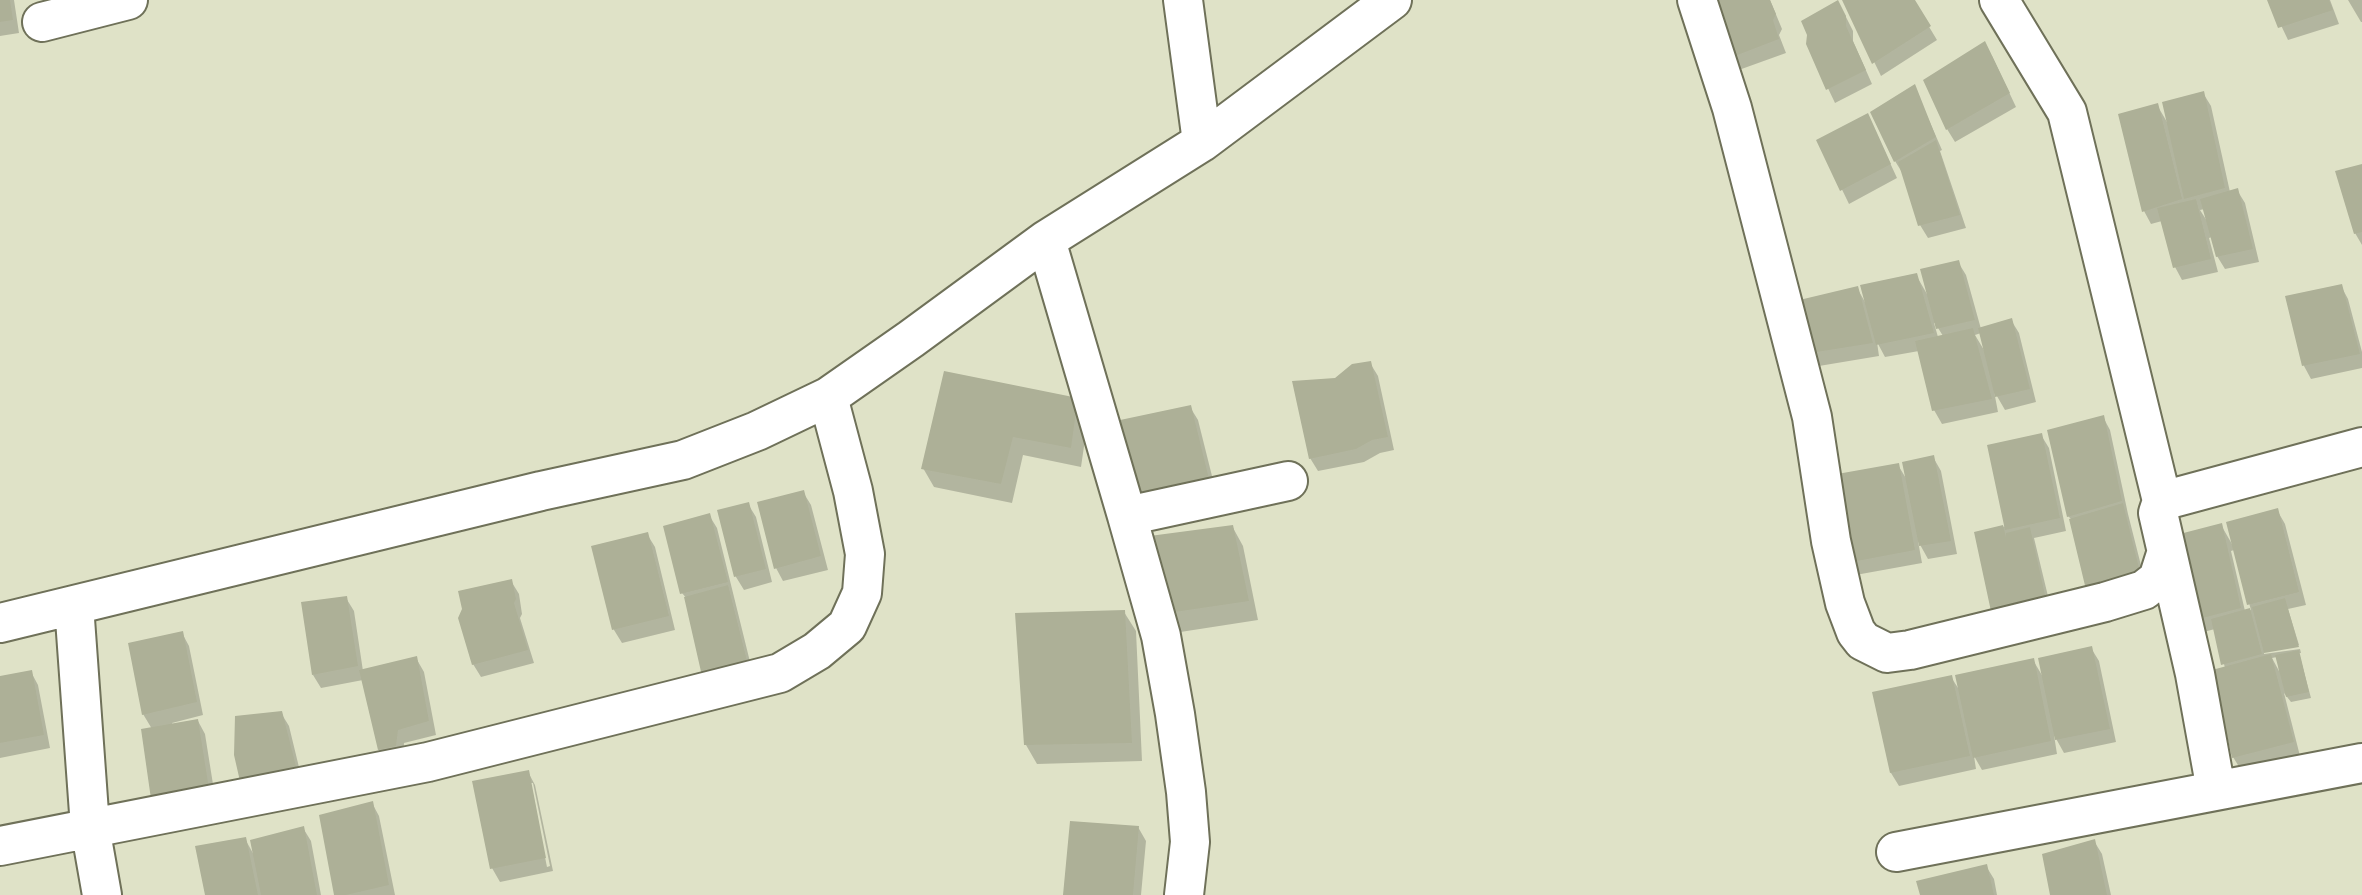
<!DOCTYPE html>
<html>
<head>
<meta charset="utf-8">
<style>
	body { margin:0 }
	canvas { display:block; background:#dfe2c7 }
</style>
</head>
<body>
<canvas width="2362" height="895"></canvas>
<script>
const ctx = document.querySelector('canvas').getContext('2d');
ctx.lineJoin = 'round';
function fill(path, color) { ctx.fillStyle = color; ctx.fill(path, 'evenodd'); }
const poly = rows => new Path2D(rows.map(r => 'M' + r).join(''));
function stroke(path, color, width, dash) { ctx.strokeStyle = color; ctx.lineWidth = width; ctx.lineCap = dash ? 'butt' : 'round'; ctx.setLineDash(dash || []); ctx.stroke(path); }
const shadow = poly([
	[0,0,14,0,19,33,0,36],
	[1710,0,1770,0,1782,29,1779,35,1786,53,1736,71],
	[1844,0,1913,0,1937,40,1881,76],
	[2269,0,2330,0,2339,24,2288,40],
	[2348,0,2362,0,2362,22,2361,22],
	[1845,15,1853,31,1853,41,1872,84,1835,103,1807,44],
	[1992,56,2016,107,1955,142,1947,129],
	[1914,86,1942,150,1940,151,1966,228,1928,238,1920,225,1903,174,1895,161],
	[2203,93,2211,106,2230,192,2237,190,2245,203,2259,262,2225,269,2217,256,2212,237,2209,238,2218,272,2182,280,2175,267,2162,221,2151,224,2144,211,2157,105,2167,122],
	[2205,209,2207,221,2200,210],
	[1874,128,1897,178,1849,204,1818,140],
	[2362,166,2362,245,2355,233],
	[1958,262,1966,275,1981,329,2011,320,2019,333,2036,402,2005,410,1994,391,1998,412,1942,424,1934,410,1919,351,1885,357,1877,342,1879,356,1813,367,1806,353,1857,288,1865,302,1916,275,1927,294],
	[1934,323,1935,323,1943,336,1938,337],
	[1981,333,1984,350,1975,335],
	[2341,286,2348,299,2362,352,2362,368,2311,379,2304,366,2287,298],
	[1370,363,1378,376,1394,450,1380,453,1364,462,1318,471,1310,458,1336,379],
	[1077,400,1088,419,1081,467,1023,455,1012,503,934,487,923,468],
	[1190,407,1198,420,1217,496,1135,511],
	[2103,417,2110,430,2128,514,2149,597,2068,516],
	[2041,435,2049,448,2066,531,2034,538,2053,617,1976,534,2006,526],
	[1933,457,1941,471,1957,554,1928,559,1918,541,1922,563,1850,576,1843,563,1898,465,1907,480],
	[803,492,811,505,828,570,783,581,776,568],
	[748,504,756,517,772,582,744,590,736,577,719,511],
	[2277,510,2285,524,2306,605,2288,609,2299,645,2264,651,2264,654,2300,649,2301,653,2299,653,2311,698,2291,702,2284,693,2300,756,2241,770,2233,757,2225,668,2215,629,2196,634,2221,525,2232,544],
	[2234,550,2251,610,2245,611,2231,551],
	[2277,657,2279,671,2272,658],
	[709,515,717,528,754,678,682,593],
	[1232,526,1243,546,1258,620,1174,633,1163,613],
	[647,534,655,547,675,630,622,643,614,630,593,547],
	[511,581,519,594,522,614,520,618,534,663,481,677,473,664],
	[346,598,354,611,363,671,416,658,424,672,436,735,404,743,403,759,387,763,379,750,363,680,321,688,313,675],
	[1124,612,1136,631,1142,761,1037,764,1026,745],
	[182,633,189,646,203,715,172,723,173,725,198,721,205,734,216,803,152,729,143,714],
	[2091,648,2099,661,2116,742,2064,753,2054,735,2057,754,1982,770,1974,756,1976,769,1899,786,1891,773,1874,693,1951,677,1960,691,2033,660,2043,677],
	[31,672,38,685,50,748,0,758,0,678],
	[281,713,289,726,305,792,251,802],
	[528,772,535,785,553,871,500,882,492,868],
	[530,783,533,783,550,866,547,867],
	[372,803,379,816,395,895,336,895],
	[1138,827,1146,841,1141,895,1065,895],
	[303,828,311,841,321,895,207,895,245,839,254,855],
	[2094,841,2102,854,2111,895,2052,895],
	[1986,866,1994,879,1997,895,1922,895]
]);
const building = poly([
	[0,0,10,0,13,20,0,22],
	[1708,0,1770,0,1776,14,1773,20,1779,39,1727,59],
	[1838,0,1846,16,1846,26,1866,70,1826,90,1806,44,1807,35,1801,21],
	[1842,0,1915,0,1931,26,1872,64],
	[2267,0,2329,0,2333,10,2278,28],
	[1985,41,2010,93,1946,130,1923,80],
	[1915,84,1936,137,1894,162,1870,112],
	[2204,91,2225,188,2184,199,2162,102],
	[2158,103,2182,199,2142,212,2118,114],
	[1868,113,1891,164,1840,191,1816,140],
	[1936,140,1960,215,1918,226,1898,162],
	[2362,164,2362,232,2354,234,2335,171],
	[2238,188,2253,249,2216,257,2200,199],
	[2196,199,2211,259,2173,268,2157,208],
	[1959,260,1975,320,1936,329,1920,269],
	[1917,273,1934,333,1876,345,1860,285],
	[2342,284,2360,354,2302,366,2285,296],
	[1858,286,1873,343,1804,354,1791,302],
	[2012,318,2030,389,1995,397,1978,328],
	[1973,328,1992,399,1932,411,1915,341],
	[1371,361,1388,437,1372,440,1356,449,1309,459,1292,381,1335,378,1352,364],
	[944,371,1078,398,1071,448,1013,437,1001,484,921,469],
	[1191,405,1210,483,1126,498,1106,423],
	[2104,415,2122,501,2067,517,2047,430],
	[2042,433,2060,518,2005,530,1987,445],
	[1934,455,1951,541,1919,546,1902,462],
	[1899,463,1915,550,1841,564,1826,476],
	[804,490,821,556,774,569,757,502],
	[749,502,766,569,734,577,717,510],
	[2123,503,2143,584,2088,598,2069,519],
	[2278,508,2299,592,2247,605,2226,522],
	[710,513,728,582,680,594,663,526],
	[2222,523,2241,608,2187,622,2168,537],
	[1233,525,1249,601,1161,614,1142,537],
	[2003,525,2006,537,2006,533,2030,527,2047,604,1992,616,1974,532],
	[648,532,669,616,612,630,591,546],
	[512,579,516,599,514,603,528,650,472,665,458,618,462,609,458,591],
	[728,585,748,665,702,676,684,597],
	[347,596,358,666,312,675,301,602],
	[2285,598,2299,647,2264,653,2252,607],
	[2250,608,2262,654,2221,665,2211,619],
	[1125,610,1132,743,1024,745,1015,613],
	[183,631,197,702,142,715,128,643],
	[2092,646,2110,729,2055,740,2038,658],
	[2299,650,2309,692,2286,697,2275,655],
	[2271,654,2294,742,2232,758,2212,670],
	[417,656,429,721,398,730,396,746,378,750,359,670],
	[2034,658,2051,741,1973,758,1955,675],
	[32,670,44,735,0,743,0,676],
	[1952,675,1970,756,1890,773,1872,692],
	[282,711,299,778,242,790,234,755,235,716],
	[198,719,209,789,151,799,141,729],
	[529,770,546,858,490,869,472,781],
	[373,801,389,885,346,895,334,895,319,815],
	[1070,821,1139,826,1133,895,1063,895],
	[304,826,317,895,261,895,250,840],
	[246,837,258,895,205,895,195,846],
	[2095,839,2107,895,2050,895,2042,854],
	[1987,864,1994,895,1920,895,1916,881]
]);
const minor = poly([
	[1183,0,1202,142],
	[1697,0,1732,108,1812,417,1831,541,1845,603,1856,632,1863,641,1887,653,1910,650,2105,602,2144,590,2158,579,2166,554],
	[1999,0,2067,112,2162,501,2158,513,2195,674,2216,790],
	[42,22,128,0],
	[1288,481,1127,516,1046,240,1202,142,1392,0],
	[2162,501,2362,447],
	[1127,516,1161,636,1175,714,1186,792,1190,842,1184,895],
	[74,605,90,827,102,895],
	[0,623,541,491,683,460,757,431,828,397,911,339,1046,240],
	[0,846,428,762,780,673,817,651,847,626,862,593,865,554,853,491,828,397],
	[1896,852,2362,763]
]);
fill(shadow, '#0003');
fill(building, '#adb097');
stroke(minor, '#6f7159', 42);
stroke(minor, '#fff', 38);
</script>
</body>
</html>
